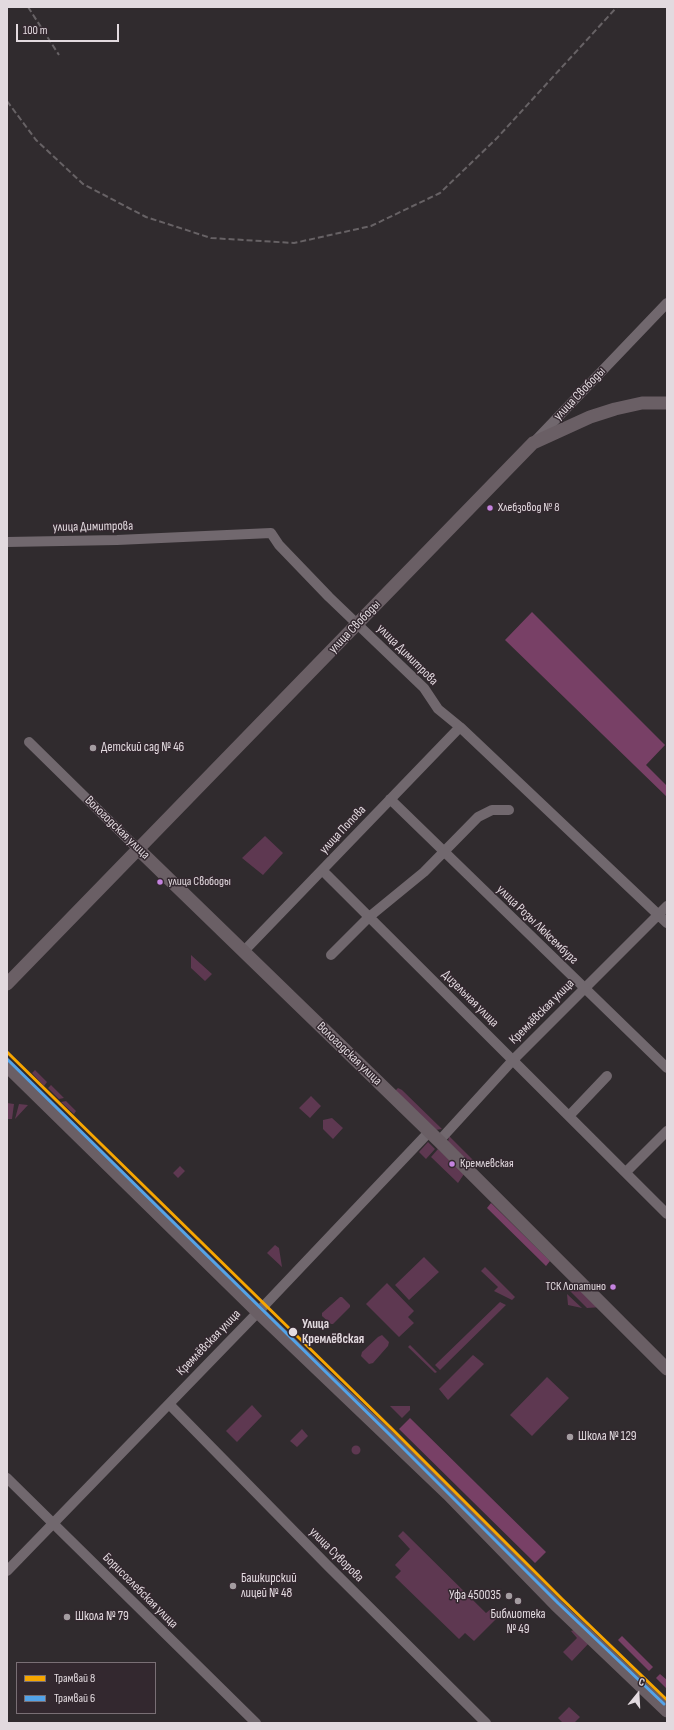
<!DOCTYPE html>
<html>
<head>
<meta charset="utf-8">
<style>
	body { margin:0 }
	#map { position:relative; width:674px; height:1730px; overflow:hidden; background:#302b2e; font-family:"Sofia Sans Condensed",sans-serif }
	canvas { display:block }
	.frame { position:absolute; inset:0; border:8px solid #e2dadf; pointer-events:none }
	.legend { position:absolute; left:16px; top:1662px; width:140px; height:52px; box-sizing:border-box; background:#33282f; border:1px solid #796f75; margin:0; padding:5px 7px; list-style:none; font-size:12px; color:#e2dadf }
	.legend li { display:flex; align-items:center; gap:8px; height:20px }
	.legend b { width:20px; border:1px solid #796f75 }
	.north { position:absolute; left:618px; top:1674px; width:40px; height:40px; -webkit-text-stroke:3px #33282f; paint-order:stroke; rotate:18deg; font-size:11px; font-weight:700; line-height:16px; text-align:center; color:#e2dadf }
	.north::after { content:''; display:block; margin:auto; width:14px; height:18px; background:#e2dadf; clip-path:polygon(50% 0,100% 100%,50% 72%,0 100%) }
	.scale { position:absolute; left:16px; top:24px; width:103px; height:18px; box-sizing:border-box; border:2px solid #e2dadf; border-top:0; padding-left:5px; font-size:12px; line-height:14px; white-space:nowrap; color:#e2dadf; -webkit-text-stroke:3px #33282f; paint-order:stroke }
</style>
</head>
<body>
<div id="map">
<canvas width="674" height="1730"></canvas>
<div class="frame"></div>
<ul class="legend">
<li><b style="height:5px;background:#f7a600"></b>Трамвай 8</li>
<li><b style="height:5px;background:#53a3e8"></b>Трамвай 6</li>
</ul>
<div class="north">С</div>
<div class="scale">100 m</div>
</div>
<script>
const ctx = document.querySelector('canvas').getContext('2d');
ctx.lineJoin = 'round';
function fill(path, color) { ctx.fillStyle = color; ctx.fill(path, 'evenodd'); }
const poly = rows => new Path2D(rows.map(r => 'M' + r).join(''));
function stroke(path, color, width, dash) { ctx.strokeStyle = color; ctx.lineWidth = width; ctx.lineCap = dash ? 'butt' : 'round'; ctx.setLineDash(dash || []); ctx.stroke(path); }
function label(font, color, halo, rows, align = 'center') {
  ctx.font = font + ' "Sofia Sans Condensed",sans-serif'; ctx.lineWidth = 3; ctx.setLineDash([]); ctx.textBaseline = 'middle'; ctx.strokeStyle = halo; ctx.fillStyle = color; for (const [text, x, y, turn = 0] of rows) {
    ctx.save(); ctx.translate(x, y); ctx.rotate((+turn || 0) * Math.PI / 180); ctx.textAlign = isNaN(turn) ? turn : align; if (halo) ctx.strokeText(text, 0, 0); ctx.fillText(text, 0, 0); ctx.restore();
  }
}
const green = poly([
	[265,836,283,853,263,875,242,858],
	[191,955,212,974,205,981,191,968],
	[35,1070,47,1082,44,1086,32,1073],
	[51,1085,64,1098,59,1099,48,1088],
	[398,1088,402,1090,442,1129,435,1130,395,1091],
	[311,1096,321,1106,310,1118,299,1108],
	[66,1101,76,1111,74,1114,61,1102],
	[7,1103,14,1104,12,1119,7,1119],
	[19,1104,28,1105,15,1119],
	[332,1118,343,1128,333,1139,323,1129,323,1120],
	[449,1136,475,1162,472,1165,448,1142],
	[428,1142,435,1149,426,1159,419,1152],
	[438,1149,464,1174,458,1183,431,1157],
	[180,1166,185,1171,178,1178,173,1173],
	[275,1245,279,1248,282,1267,267,1253],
	[424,1257,439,1272,409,1300,395,1285],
	[485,1267,515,1297,512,1300,494,1291,498,1287,481,1271],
	[576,1281,602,1307,587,1308,568,1289],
	[387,1283,414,1311,408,1317,414,1323,399,1337,366,1304],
	[567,1294,582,1308,568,1305],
	[340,1297,342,1297,350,1305,350,1307,333,1324,331,1324,322,1316,322,1313],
	[500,1302,506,1305,440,1370,435,1365],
	[382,1335,389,1342,388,1346,373,1363,369,1364,361,1356,362,1352,378,1337],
	[410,1345,437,1372,435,1373,408,1347],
	[473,1355,484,1364,448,1400,439,1389],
	[547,1377,569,1398,532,1436,510,1415],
	[252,1405,262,1416,237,1442,226,1431],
	[390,1406,410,1406,410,1410,402,1418],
	[302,1429,308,1436,297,1447,290,1441],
	'351.5 1450a4.5 4.5 0 1 1 9 0a4.5 4.5 0 1 1-9 0Z',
	[403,1531,486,1613,492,1608,499,1616,474,1641,465,1633,459,1639,395,1577,401,1571,395,1565,410,1549,398,1536],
	[577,1629,589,1643,572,1661,563,1652,577,1638,571,1631],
	[569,1707,580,1717,574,1723,563,1723,558,1718]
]);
const forest = poly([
	[532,612,665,745,646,765,667,786,667,797,505,640],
	[491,1203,550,1261,546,1266,487,1208],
	[410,1418,546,1552,535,1563,399,1429],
	[622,1636,653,1667,649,1671,618,1640],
	[660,1674,667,1680,667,1689,656,1678]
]);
const minor = poly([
	[536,440,667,303],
	[7,542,117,540,271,533,279,545,329,597,424,688,438,709,460,727,667,923],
	[29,742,137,848],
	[390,799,667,1068],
	[323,871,667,1214],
	[244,951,460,727],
	[331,955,369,917,424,872,478,817,492,810,509,810],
	[569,1116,607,1076],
	[439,1141,513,1060,667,906],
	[626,1172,667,1131],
	[169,1404,328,1566,486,1723],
	[7,1478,256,1723],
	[7,1571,260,1310,429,1132]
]);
const major = poly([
	[137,848,439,1141,667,1369],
	[7,984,533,443,590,417,615,409,642,403,667,403],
	[7,1066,264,1318,448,1494,556,1605,667,1711]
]);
const rail = poly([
	[28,7,59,55],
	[7,101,36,140,83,184,146,217,211,238,294,243,371,226,440,193,497,138,617,7]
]);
const tram1 = poly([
	[7,1052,392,1429,562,1599,667,1700]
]);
const tram2 = poly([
	[7,1059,388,1433,558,1603,664,1704]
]);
const markers = [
	[490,508,3.5,"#c483df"],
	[93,748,4,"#a49da1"],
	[160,882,3.5,"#c483df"],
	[452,1164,3.5,"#c483df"],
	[613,1287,3.5,"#c483df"],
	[293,1332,5,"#e2dadf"],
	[570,1437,4,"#a49da1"],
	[233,1586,4,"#a49da1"],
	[509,1596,4,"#a49da1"],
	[518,1601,4,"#a49da1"],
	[67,1617,4,"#a49da1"]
];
const busNames = [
	["Хлебзовод № 8",498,508],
	["улица Свободы",168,882],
	["Кремлевская",460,1164],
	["ТСК Лопатино",606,1287,"right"]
];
const streetNames = [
	["улица Свободы",580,394,-46],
	["улица Димитрова",93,527,-1],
	["улица Свободы",355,627,-46],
	["улица Димитрова",407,655,45],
	["Вологодская улица",117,828,44],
	["улица Попова",343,830,-47],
	["улица Розы Люксембург",537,925,44],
	["Дизельная улица",470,999,45],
	["Кремлёвская улица",542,1012,-45],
	["Вологодская улица",349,1054,44],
	["Кремлёвская улица",209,1343,-46],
	["улица Суворова",336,1555,45],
	["Борисоглебская улица",140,1591,45]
];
const poiNames = [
	["Детский сад № 46",101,748],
	["Школа № 129",578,1437],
	["Башкирский",241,1579],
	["лицей № 48",241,1594],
	["Уфа 450035",501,1596,"right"],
	["Библиотека",518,1615,"center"],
	["№ 49",518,1630,"center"],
	["Школа № 79",75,1617]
];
const stopNames = [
	["Улица",302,1325],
	["Кремлёвская",302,1340]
];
fill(green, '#5e3851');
fill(forest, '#784066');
stroke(minor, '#71686e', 10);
stroke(major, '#6a5f65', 13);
stroke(rail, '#676265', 2, [6, 3]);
stroke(tram1, '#f7a600', 3);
stroke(tram2, '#53a3e8', 3);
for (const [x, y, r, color] of markers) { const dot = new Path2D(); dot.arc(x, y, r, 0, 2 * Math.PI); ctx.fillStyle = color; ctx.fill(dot); stroke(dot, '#33282f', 1.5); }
label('12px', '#e2dadf', '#33282f', busNames, 'left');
label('13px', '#e2dadf', '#33282f', streetNames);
label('13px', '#e2dadf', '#33282f', poiNames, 'left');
label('bold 13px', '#e2dadf', '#33282f', stopNames, 'left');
</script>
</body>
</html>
